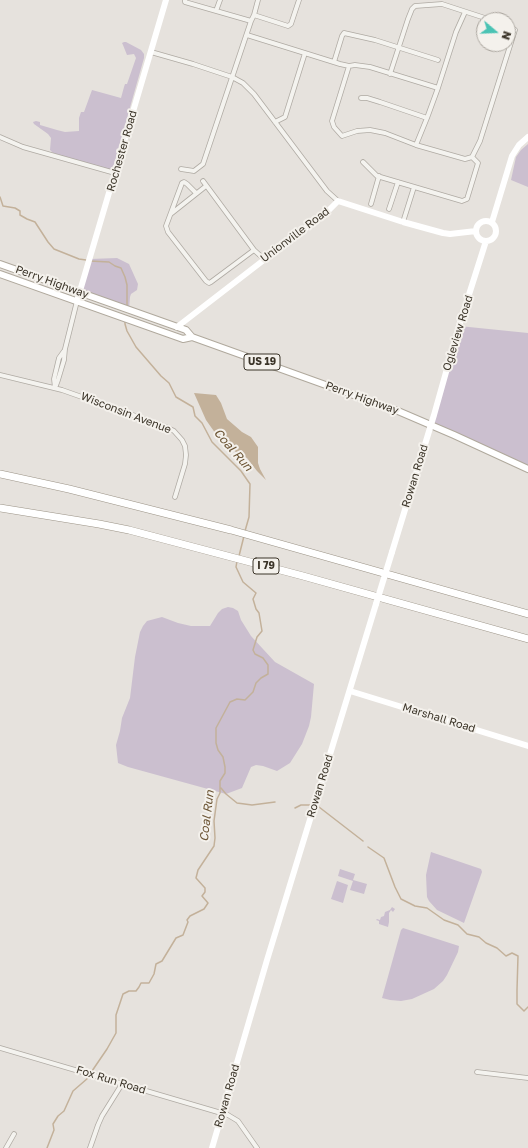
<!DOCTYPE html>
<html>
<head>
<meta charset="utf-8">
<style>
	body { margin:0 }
	#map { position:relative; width:528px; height:1148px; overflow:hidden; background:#e6e2dd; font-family:"Golos Text",sans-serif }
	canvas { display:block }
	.north { position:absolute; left:476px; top:12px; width:40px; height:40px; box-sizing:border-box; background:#f4f1ec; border:1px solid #aaa59e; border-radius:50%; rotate:109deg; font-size:11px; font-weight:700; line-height:16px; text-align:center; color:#3b3428 }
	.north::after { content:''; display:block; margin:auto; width:14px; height:18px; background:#4ac3b4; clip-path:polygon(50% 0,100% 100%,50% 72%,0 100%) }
</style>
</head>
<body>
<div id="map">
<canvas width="528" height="1148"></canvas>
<div class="north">N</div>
</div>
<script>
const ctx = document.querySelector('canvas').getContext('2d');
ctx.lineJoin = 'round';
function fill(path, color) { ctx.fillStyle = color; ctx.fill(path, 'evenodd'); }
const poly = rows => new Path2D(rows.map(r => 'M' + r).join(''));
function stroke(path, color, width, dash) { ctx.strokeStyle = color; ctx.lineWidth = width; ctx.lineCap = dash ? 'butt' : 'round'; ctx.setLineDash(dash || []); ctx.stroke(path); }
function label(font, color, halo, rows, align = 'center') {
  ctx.font = font + ' "Golos Text",sans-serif'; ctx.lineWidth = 4; ctx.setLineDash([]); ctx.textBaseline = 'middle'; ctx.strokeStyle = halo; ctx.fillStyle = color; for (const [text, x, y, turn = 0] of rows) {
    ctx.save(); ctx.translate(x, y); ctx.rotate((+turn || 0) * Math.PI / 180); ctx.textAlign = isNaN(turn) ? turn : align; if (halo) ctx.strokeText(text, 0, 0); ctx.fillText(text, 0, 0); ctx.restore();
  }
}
const green = poly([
	[124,42,126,42,141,50,144,54,144,58,114,164,109,172,103,168,53,153,50,150,51,138,48,134,34,124,33,122,36,121,40,122,40,125,57,130,65,132,79,131,79,118,81,112,84,112,92,90,121,98,124,87,125,84,127,84,136,58,134,54,127,55,123,45,122,43],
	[528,144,528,187,511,180,516,157,521,150],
	[117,258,129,264,138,284,137,290,131,294,130,297,129,310,80,292,90,259],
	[459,326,528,333,528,469,431,425],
	[228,607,233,608,238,611,241,620,251,636,275,662,314,684,311,717,309,726,302,744,290,763,277,771,263,766,256,765,251,767,242,788,226,794,128,767,118,763,116,745,120,731,122,718,130,698,135,657,140,632,143,626,147,621,162,617,178,623,191,626,210,626,218,613,222,609],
	[431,852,481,869,482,872,464,923,437,910,429,901,427,897,426,875],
	[340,869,355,874,353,880,367,884,364,894,350,890,353,881,338,876],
	[337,881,348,885,343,903,331,899],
	[392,907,395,909,393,912,391,910,389,913,389,922,388,927,379,924,379,921,376,920,377,919,380,920,381,917,384,916,385,912,390,910],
	[403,928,459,946,458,952,447,975,443,981,434,989,412,999,401,1001,390,1000,382,998,401,930]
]);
const water = poly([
	[194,393,216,395,221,403,227,419,242,432,251,437,258,447,258,463,260,469,266,480,257,471,247,458,237,453,218,437,206,420]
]);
const stream = poly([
	[0,197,3,206,15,208,20,211,20,215,27,219,35,222,48,242,54,249,79,259,86,260],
	[90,261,109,262,115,266,121,268,125,277,127,285,127,307],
	[125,321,125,324,127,331,136,347,161,376,169,383,176,397,193,407,195,416,202,423,212,442,241,471,250,484,249,517,245,531],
	[239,556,244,536],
	[221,788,226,794,237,803,252,805,275,802],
	[319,807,363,841],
	[295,808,301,805,311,805],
	[368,847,384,858,395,887,401,899,415,906,427,908,444,920,458,925,467,934,479,937,486,943,497,948,506,956,512,953,518,956,517,990,517,1004,524,1011,528,1007],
	[92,1071,107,1049,116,1033,116,1015,123,994,129,991,136,991,139,987,141,983,149,983,154,974,156,964,162,961,176,938,183,935,188,922,187,920,190,916,204,909,208,903,202,896,205,892,205,888,196,878,198,870,214,846,215,838,214,821,217,799,220,793,220,781,225,773,225,767,223,757,218,750,216,743,216,728,230,702,237,699,245,700,253,692,256,683,261,678,268,674,268,665,263,658,255,654,253,650,257,637,262,631,259,613,256,609,253,599,256,593,243,582,236,567,237,561],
	[47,1148,54,1130,53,1124,58,1116,64,1111,73,1091,88,1078]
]);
const street = poly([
	[216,11,220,0],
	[254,15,258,0],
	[251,21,254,15,288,26,291,24,299,0],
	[247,35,340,64,349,66,355,65,370,67,438,88,427,118,416,145,385,133,370,130,357,131,342,136,334,127,332,121,349,66],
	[151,52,193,64,232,77,243,83,254,94,327,191,338,201],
	[334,62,342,36,344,33,375,40,438,60],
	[390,74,408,19,412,9,415,6,442,4,491,20],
	[438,88,456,32,465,12],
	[361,98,367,98,380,102,427,118],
	[275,122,285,117,305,53],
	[0,137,23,147,115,173],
	[416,145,465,159,472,157,480,141,515,30,508,25],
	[363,162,377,176,462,201,467,199,478,163,472,157],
	[181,169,194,171,203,164,251,21,185,2,185,0],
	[203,181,254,250],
	[196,193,187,184,184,182,182,183,166,226,168,232,206,281,209,283,211,282,254,250,264,259],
	[371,204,379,176],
	[389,209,398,182],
	[172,213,206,186],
	[403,222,414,187],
	[0,375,62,390,164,426,174,431,182,440,185,446,186,455,185,464,175,497],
	[55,388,58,380,64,360,65,349,77,301],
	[55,388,54,379,59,358,64,351],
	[0,1048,228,1115,238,1121,257,1148],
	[477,1072,528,1078],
	[6,1148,14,1134],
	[90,1148,98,1125,102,1116,122,1084]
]);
const secondary = poly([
	'476 231a10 10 0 1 1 20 0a10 10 0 1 1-20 0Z',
	[492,222,512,156,519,145,528,137],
	[77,301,166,0],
	[177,327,291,239,326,213,338,201,403,222,443,233,450,234,476,231],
	[392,552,434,415,459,326,486,241],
	[350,691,528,746],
	[212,1148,267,960,376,604]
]);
const primary = poly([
	[0,264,186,330,192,337,398,411,454,435,528,469],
	[0,274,183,339,192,337]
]);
const highway = poly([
	[0,474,69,489,231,530,528,614],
	[0,508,99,524,129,530,303,576,528,639]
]);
const secondaryBridge = poly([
	[376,604,392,552]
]);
const shields = [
	[262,362,36],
	[266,566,26]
];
const shieldNames = [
	["US 19",262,362],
	["I 79",266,566]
];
const streetNames = [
	["Rochester Road",122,151,-74],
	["Unionville Road",295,235,-37],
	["Perry Highway",52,282,20],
	["Ogleview Road",458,333,-73],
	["Perry Highway",362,398,20],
	["Wisconsin Avenue",126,413,21],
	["Rowan Road",415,476,-73],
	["Marshall Road",439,718,17],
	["Rowan Road",320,786,-73],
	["Fox Run Road",111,1080,17],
	["Rowan Road",227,1096,-74]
];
const waterNames = [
	["Coal Run",233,450,49],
	["Coal Run",207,816,-83]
];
fill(green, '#cbbfcf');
fill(water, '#c3b19a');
stroke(stream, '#c3b19a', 1.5);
stroke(street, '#afaaa3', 5.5);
stroke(primary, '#b0a99d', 8);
stroke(highway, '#9b9386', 8);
stroke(street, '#f4f3ef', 4);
stroke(secondary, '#fff', 6);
stroke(primary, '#fff', 6);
stroke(highway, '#fff', 7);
stroke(secondaryBridge, '#fff', 6);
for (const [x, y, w] of shields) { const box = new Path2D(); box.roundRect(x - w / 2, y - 8, w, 16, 3); ctx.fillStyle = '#f4f1ec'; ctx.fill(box); stroke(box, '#3b3428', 1); }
label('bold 10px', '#3b3428', null, shieldNames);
label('11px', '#3b3428', '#f4f1ec', streetNames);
label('italic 12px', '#6c5535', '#f4f1ec', waterNames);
</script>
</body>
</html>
